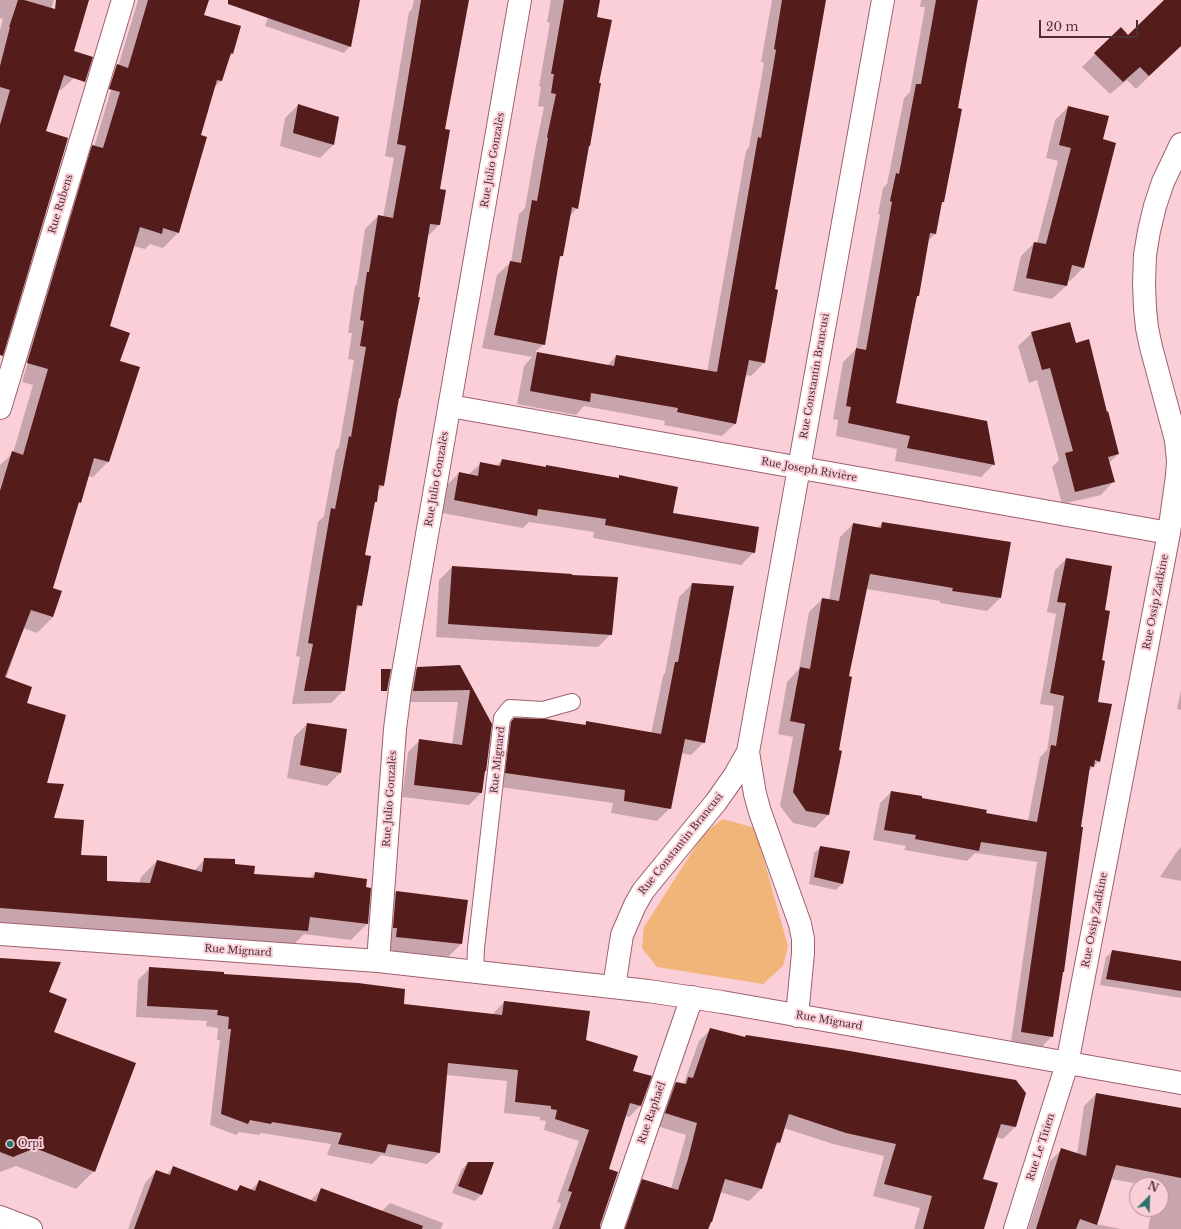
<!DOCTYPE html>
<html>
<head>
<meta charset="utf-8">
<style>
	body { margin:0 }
	#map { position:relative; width:1181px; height:1229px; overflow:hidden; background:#fbcfd8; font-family:"Libre Baskerville",serif }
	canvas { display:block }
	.north { position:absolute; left:1129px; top:1177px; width:40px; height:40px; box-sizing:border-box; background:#fbcfd8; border:1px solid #b58f97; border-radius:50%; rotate:23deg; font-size:11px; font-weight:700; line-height:16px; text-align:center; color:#4b2f35 }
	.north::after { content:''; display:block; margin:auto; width:14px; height:18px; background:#2c736c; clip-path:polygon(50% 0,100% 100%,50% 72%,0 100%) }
	.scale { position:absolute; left:1039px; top:20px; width:99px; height:18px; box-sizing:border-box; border:2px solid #4b2f35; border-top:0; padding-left:5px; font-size:12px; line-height:14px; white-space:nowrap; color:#4b2f35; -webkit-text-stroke:3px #fbcfd8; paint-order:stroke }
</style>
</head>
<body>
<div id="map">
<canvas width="1181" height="1229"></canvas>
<div class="north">N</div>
<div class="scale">20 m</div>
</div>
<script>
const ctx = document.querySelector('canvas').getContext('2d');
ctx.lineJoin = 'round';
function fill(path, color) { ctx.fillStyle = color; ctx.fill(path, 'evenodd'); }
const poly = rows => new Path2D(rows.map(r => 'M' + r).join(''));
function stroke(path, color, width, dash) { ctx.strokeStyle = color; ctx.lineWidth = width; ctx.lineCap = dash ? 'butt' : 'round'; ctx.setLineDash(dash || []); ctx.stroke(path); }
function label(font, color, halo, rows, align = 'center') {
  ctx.font = font + ' "Libre Baskerville",serif'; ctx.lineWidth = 4; ctx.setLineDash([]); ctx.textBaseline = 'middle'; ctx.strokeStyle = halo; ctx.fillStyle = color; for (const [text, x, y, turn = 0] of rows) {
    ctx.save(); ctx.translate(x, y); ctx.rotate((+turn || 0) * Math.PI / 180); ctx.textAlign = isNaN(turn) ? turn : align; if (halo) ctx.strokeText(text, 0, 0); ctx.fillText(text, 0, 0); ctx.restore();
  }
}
const green = poly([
	[723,819,755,828,788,946,783,966,763,984,657,967,642,948,644,927,704,833]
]);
const shadow = poly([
	[0,0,54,0,51,10,73,51,74,78,61,90,58,89,45,132,0,343,0,30,3,19,0,18],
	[138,0,207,0,203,16,233,53,228,58,221,81,213,89,200,136,179,232,163,248,150,244,145,249,133,246,108,327,119,361,109,461,93,477,88,476,80,502,77,505,51,589,53,617,37,633,23,628,6,679,26,703,52,819,80,856,106,881,139,884,141,877,157,861,194,871,205,859,234,865,253,875,310,878,315,873,370,889,367,924,351,940,304,934,291,947,0,925,0,465,13,453,33,385,22,382,28,362,17,359,77,162,93,146,94,147],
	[276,0,289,0,350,46,344,53,265,26,273,3],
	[414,0,467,0,444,129,439,190,445,190,439,225,427,237,383,485,378,491,373,504,364,556,361,605,355,611,344,690,331,703,292,704,300,657,296,656,318,522,324,516,336,450,339,447,354,360,348,359,352,333,348,333,355,286,357,284,365,229,378,216,383,217,394,158,385,156,409,12,412,9],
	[551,0,599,0,596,18,598,84,577,208,570,216,562,256,558,260,544,344,535,352,607,366,616,356,707,372,746,151,749,147,764,63,761,62,772,0,825,0,774,290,764,363,751,376,745,375,736,423,722,436,664,425,665,421,584,406,576,415,517,404,524,366,532,357,482,348,497,275,511,262,519,214,525,208,535,151,544,107,538,106,541,87,539,86,550,23,547,22],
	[921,0,977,0,957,109,943,202,940,204,935,234,928,241,918,296,915,299,895,404,994,464,981,477,895,461,897,449,836,436,838,420,833,419,843,362,856,349,880,215,878,214,883,188,887,184,904,98,910,92,925,7,920,7],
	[1165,0,1181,0,1181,45,1136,89,1127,80,1110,94,1082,67,1121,28,1128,36],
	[298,105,333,145,320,158,280,146,285,118],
	[1068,107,1101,140,1083,268,1070,281,1067,280,1066,286,1052,299,1013,291,1021,256,1034,243,1037,243,1058,161,1046,158,1055,120],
	[1032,333,1075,344,1118,454,1109,463,1114,481,1101,495,1062,504,1052,467,1059,460,1037,380,1029,383,1018,346],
	[502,460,544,468,546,466,618,478,620,476,672,513,754,552,741,565,593,538,594,532,529,522,523,528,442,513,446,486,459,473,468,475,481,463,496,466],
	[883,523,1000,598,987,611,940,603,940,601,866,589,848,677,838,751,828,815,815,828,793,823,780,806,793,737,778,734,787,682,799,669,809,612,822,599,829,600,840,537,853,524,877,528],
	[1066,559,1103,611,1097,703,1099,761,1088,772,1052,1036,1042,1047,1011,1042,1037,862,975,853,967,861,904,850,906,846,873,840,880,803,891,792,985,814,1028,821,1040,757,1047,750,1054,706,1040,704,1056,614,1047,612,1055,570],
	[452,567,611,634,598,647,436,637,439,580],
	[692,584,704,742,691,755,681,753,670,808,657,821,611,813,613,803,493,786,502,732,515,719,583,726,587,722,651,734,663,676,665,673,679,597],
	[460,666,491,724,481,793,469,805,402,797,408,752,420,740,452,745,458,702,401,702,405,681,417,668],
	[1181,690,1181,710,1177,709],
	[307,724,340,773,327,786,287,778,294,737],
	[821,847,843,883,836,890,809,884,814,853],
	[1181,847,1181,881,1160,877,1176,853],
	[396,892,461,944,448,957,383,950,383,905],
	[1113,951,1181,961,1181,998,1100,985,1106,957],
	[0,959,48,993,53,1033,94,1171,76,1189,16,1166,0,1172],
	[150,968,223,975,403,1004,492,1015,504,1002,585,1040,632,1071,640,1106,629,1117,625,1116,607,1170,599,1229,552,1229,561,1204,557,1202,579,1141,544,1130,546,1121,540,1120,540,1117,504,1113,507,1081,446,1075,439,1153,427,1164,381,1155,372,1164,327,1155,331,1144,261,1133,259,1135,239,1132,236,1135,210,1125,220,1040,217,1040,218,1028,206,1026,207,1021,136,1017,138,980],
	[711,1029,744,1038,746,1036,1025,1093,1015,1127,1003,1139,995,1137,982,1179,983,1229,914,1229,920,1208,873,1196,884,1156,833,1144,784,1128,779,1142,775,1147,761,1189,749,1201,720,1192,709,1229,618,1229,631,1192,643,1180,671,1189,686,1135,654,1125,664,1095,676,1083,683,1084,684,1083,699,1041],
	[1096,1094,1181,1108,1181,1229,1148,1229,1152,1209,1161,1209,1161,1185,1144,1185,1111,1179,1096,1224,1121,1229,1028,1229,1050,1161,1062,1149,1077,1154,1084,1106],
	[468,1163,481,1195,475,1201,452,1193,462,1169],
	[173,1167,235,1191,240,1187,250,1190,259,1182,310,1201,321,1189,381,1212,390,1203,443,1223,441,1229,128,1229,145,1183,156,1171,166,1175]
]);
const building = poly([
	[18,0,24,0,55,9,56,0,89,0,74,51,93,57,85,82,64,75,46,131,68,138,3,356,0,355,0,125,10,90,0,87,0,66,10,27,9,27],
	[148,0,209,0,204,15,241,26,233,54,231,53,222,81,217,80,201,135,207,137,179,233,163,228,162,234,140,227,110,326,130,333,120,361,140,367,109,462,94,458,81,503,79,502,53,588,62,591,53,617,31,610,5,677,32,687,27,703,66,715,47,783,64,784,54,818,84,820,81,855,107,856,107,881,150,883,157,860,202,872,204,858,235,859,235,864,255,866,254,874,314,878,315,872,367,879,366,887,371,888,368,924,310,917,308,931,0,908,0,491,12,451,23,455,48,369,27,363,92,145,103,148,120,92,109,89,117,64,128,68],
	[228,0,360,0,351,47,228,4],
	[421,0,469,0,445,129,450,130,440,189,446,190,440,225,430,224,418,297,420,297,400,398,399,398,384,486,379,485,377,502,375,502,365,555,371,556,362,606,357,605,345,691,304,691,313,644,308,643,331,508,335,509,349,436,351,437,366,347,360,346,364,321,360,320,367,272,369,272,378,215,393,218,406,146,397,144],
	[564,0,600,0,597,17,612,20,599,83,601,83,590,146,589,146,578,209,572,207,563,256,560,256,545,345,494,335,510,261,521,263,532,200,537,201,548,138,547,137,556,94,551,93,554,74,551,74],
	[782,0,826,0,775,289,778,290,765,363,749,360,736,424,677,412,678,408,591,393,590,402,530,391,537,352,614,366,616,355,717,372,758,137,761,138,776,50,774,49],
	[936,0,978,0,958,108,962,109,944,202,942,202,936,234,930,233,919,296,917,296,896,403,987,421,995,465,907,448,910,436,848,423,851,407,846,406,856,348,866,350,892,202,890,201,896,173,899,174,916,84,921,84],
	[1164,0,1181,0,1181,46,1149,76,1140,67,1123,82,1094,53,1121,27,1128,35],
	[298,104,339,117,334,145,293,133],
	[1068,106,1109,116,1103,139,1116,143,1084,268,1072,265,1067,286,1026,278,1034,242,1046,244,1071,148,1059,145],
	[1070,322,1076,343,1089,339,1107,412,1108,411,1119,454,1108,457,1115,482,1075,492,1065,453,1073,451,1050,368,1042,370,1031,332],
	[502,459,546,467,546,465,619,478,619,475,678,487,673,513,759,527,755,553,605,525,606,519,538,509,537,516,454,500,459,472,478,476,480,462,500,466],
	[882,522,1011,542,1001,598,952,591,953,588,870,574,849,676,852,677,839,750,842,751,829,815,806,811,793,792,805,724,790,721,800,667,810,669,822,598,839,601,853,523,881,528],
	[1066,558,1112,566,1105,610,1110,611,1102,660,1105,661,1098,702,1112,704,1100,762,1095,760,1094,767,1090,766,1081,827,1083,827,1064,972,1063,972,1053,1037,1021,1032,1047,852,981,842,979,851,915,839,916,835,884,830,891,791,922,796,922,798,987,810,986,813,1037,822,1051,745,1056,746,1064,696,1050,693,1066,603,1057,602],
	[452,566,572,574,572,575,618,577,612,635,448,624],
	[692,583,734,586,705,743,685,739,671,809,624,801,625,790,505,773,511,722,514,718,546,719,586,725,586,721,661,734,675,662,678,662],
	[460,665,492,724,486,771,485,771,482,793,414,785,419,739,462,745,470,690,413,691,417,667],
	[381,669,391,669,387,691,381,691],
	[307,723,347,729,341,773,300,765],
	[820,846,850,851,843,884,814,877],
	[396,891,468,900,462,944,396,937,397,928,393,928],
	[1112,950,1181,961,1181,991,1106,979],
	[0,958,61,962,49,992,67,999,54,1032,136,1063,95,1172,35,1148,13,1157,0,1152],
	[149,967,224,972,224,974,358,983,405,989,404,1004,502,1015,504,1001,590,1011,586,1040,638,1056,633,1071,652,1076,641,1106,630,1103,609,1169,618,1172,600,1225,600,1229,559,1229,572,1192,568,1191,589,1130,555,1119,557,1110,551,1109,551,1106,515,1102,518,1070,448,1063,440,1153,388,1144,385,1153,338,1144,342,1133,272,1122,271,1124,250,1120,248,1124,221,1114,231,1029,228,1029,229,1017,217,1015,218,1010,147,1006],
	[710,1028,745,1037,746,1035,844,1050,1016,1080,1026,1093,1016,1127,1001,1124,983,1179,998,1183,984,1229,923,1229,932,1196,884,1184,896,1144,846,1133,789,1114,780,1143,777,1142,762,1189,725,1179,712,1222,711,1222,708,1229,625,1229,642,1179,678,1190,688,1159,697,1123,665,1113,676,1082,686,1084,688,1077,693,1078],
	[1096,1093,1181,1108,1181,1178,1116,1165,1097,1225,1080,1219,1076,1229,1036,1229,1061,1148,1086,1156],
	[468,1162,494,1162,482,1195,458,1186],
	[173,1166,237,1191,240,1185,255,1191,259,1180,316,1202,321,1188,423,1226,422,1229,134,1229,156,1170,170,1175]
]);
const service = poly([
	[475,972,476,948,502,718,510,708,543,710,572,702]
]);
const minor = poly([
	[450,406,1169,533],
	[0,408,123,0],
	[748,752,755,794,760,812,800,924,803,939,803,953,797,1016],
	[0,934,378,961,648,991,722,1002,1181,1083],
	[378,961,395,729,400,690,520,0],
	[614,987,622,935,635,905,643,891,716,802,735,775,748,752,883,0],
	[612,1229,692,997],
	[1015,1229,1067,1064,1169,533,1177,476,1178,461,1176,440,1151,347,1147,328,1145,308,1144,283,1145,255,1149,231,1155,206,1163,182,1181,144]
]);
const secondary = poly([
	[0,1217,31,1229]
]);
const markers = [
	[10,1144,4,"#2c736c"]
];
const streetNames = [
	["Rue Julio Gonzalès",493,160,-80],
	["Rue Rubens",61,204,-73],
	["Rue Constantin Brancusi",815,376,-80],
	["Rue Joseph Rivière",809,470,10],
	["Rue Julio Gonzalès",437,479,-80],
	["Rue Ossip Zadkine",1156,602,-79],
	["Rue Mignard",498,760,-84],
	["Rue Julio Gonzalès",390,799,-86],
	["Rue Constantin Brancusi",681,844,-51],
	["Rue Ossip Zadkine",1095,920,-79],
	["Rue Mignard",238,951,4],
	["Rue Mignard",829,1021,10],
	["Rue Raphaël",652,1113,-71],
	["Rue Le Titien",1041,1147,-72]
];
const poiNames = [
	["Orpi",18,1144]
];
fill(green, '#f2b579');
fill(shadow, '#0003');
fill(building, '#541c1a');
stroke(service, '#9e606e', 18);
stroke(minor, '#9e606e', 24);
stroke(secondary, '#9e606e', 24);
stroke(service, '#fff', 16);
stroke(minor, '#fff', 22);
stroke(secondary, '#fff', 22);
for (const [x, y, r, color] of markers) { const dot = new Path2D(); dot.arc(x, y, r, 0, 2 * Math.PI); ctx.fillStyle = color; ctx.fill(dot); stroke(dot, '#fbcfd8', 1.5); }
label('10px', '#4b2f35', '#fbcfd8', streetNames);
label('10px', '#4b2f35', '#fbcfd8', poiNames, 'left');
</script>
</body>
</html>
